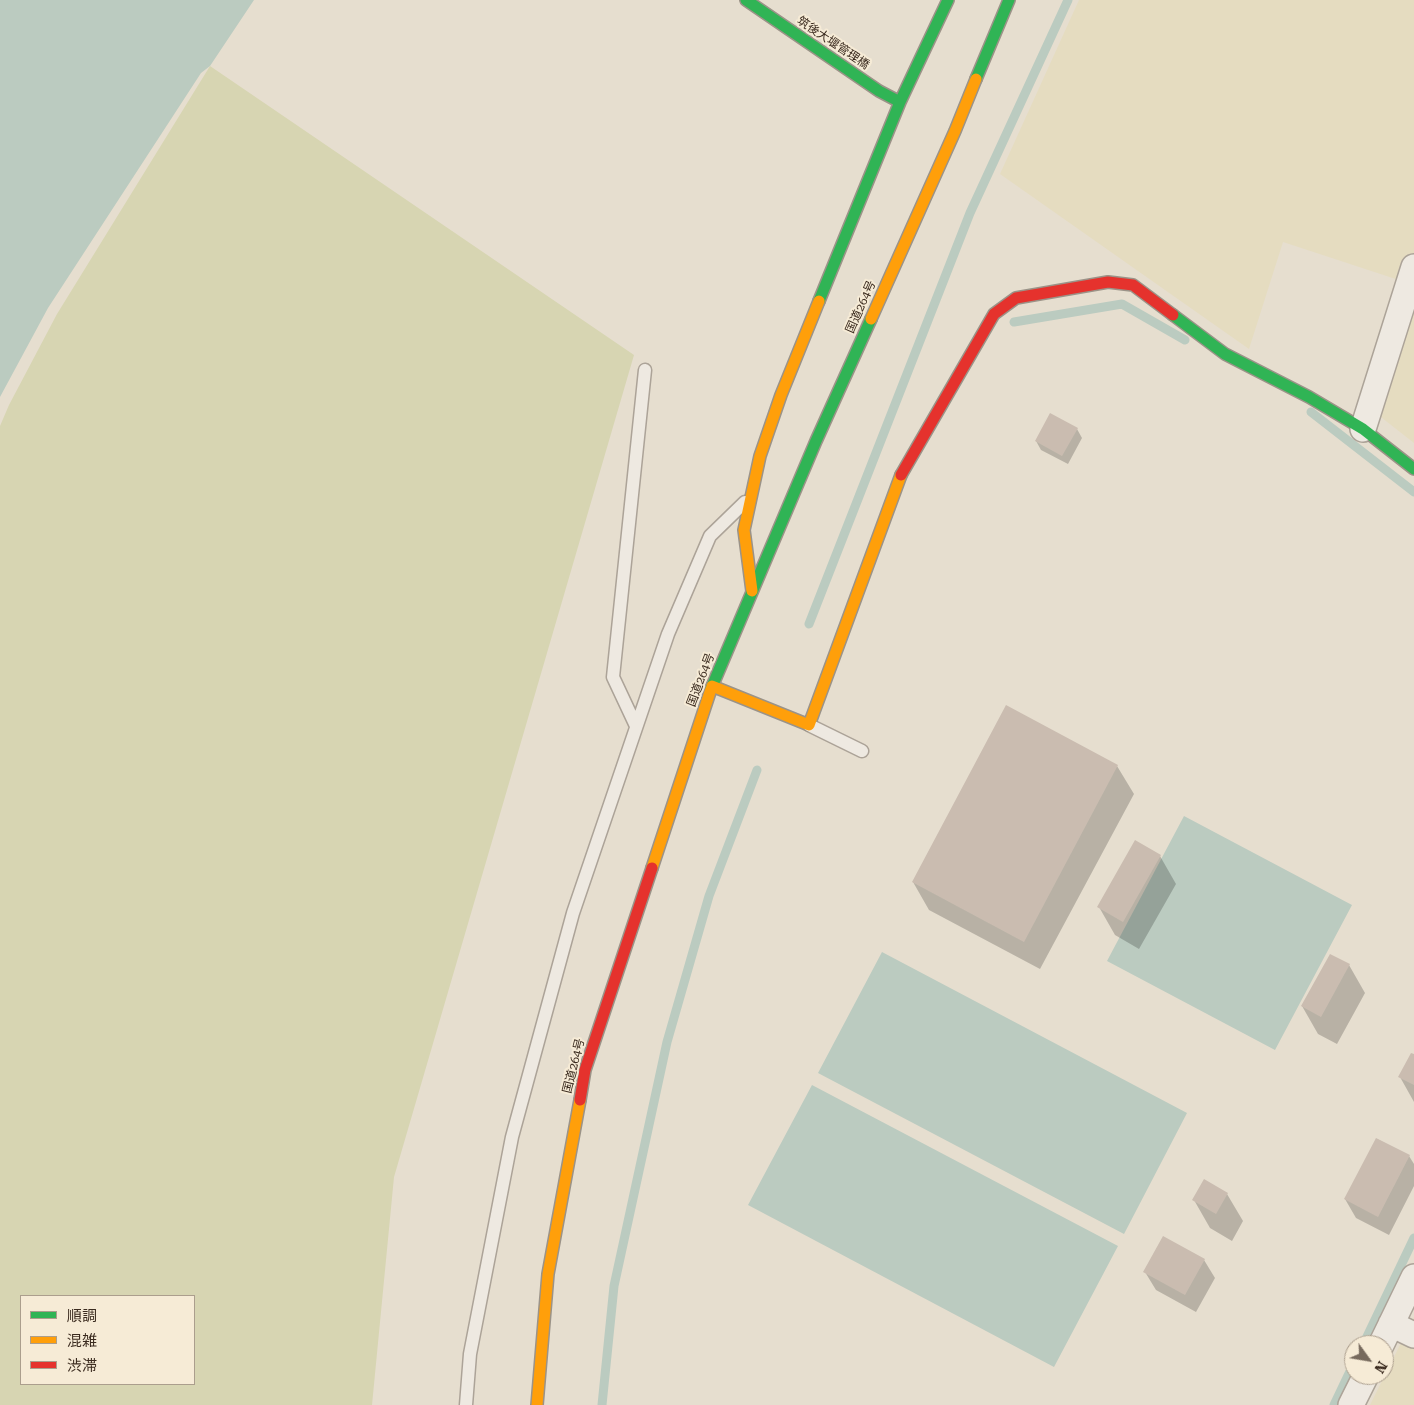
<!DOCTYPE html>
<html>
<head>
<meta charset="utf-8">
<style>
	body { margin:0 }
	#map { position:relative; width:1414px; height:1405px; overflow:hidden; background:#e6decf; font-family:"Roboto Serif","Noto Sans JP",serif }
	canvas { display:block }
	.legend { position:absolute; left:20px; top:1295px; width:175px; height:90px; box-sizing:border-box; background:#f6ebd6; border:1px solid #ab9e8d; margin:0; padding:6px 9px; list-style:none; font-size:15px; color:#3b2b1f }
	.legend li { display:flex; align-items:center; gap:10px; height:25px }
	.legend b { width:25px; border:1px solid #ab9e8d }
	.north { position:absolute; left:1344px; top:1335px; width:50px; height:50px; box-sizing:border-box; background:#f6ebd6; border:1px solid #ab9e8d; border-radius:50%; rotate:122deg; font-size:14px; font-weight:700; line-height:20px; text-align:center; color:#3b2b1f }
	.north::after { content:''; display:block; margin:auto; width:18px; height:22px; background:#776a5d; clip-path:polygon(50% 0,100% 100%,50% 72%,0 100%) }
</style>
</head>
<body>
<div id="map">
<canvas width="1414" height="1405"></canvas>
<ul class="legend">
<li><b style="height:6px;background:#30b455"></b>順調</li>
<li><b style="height:6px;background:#ff9f0a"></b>混雑</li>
<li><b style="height:6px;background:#e5322d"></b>渋滞</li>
</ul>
<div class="north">N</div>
</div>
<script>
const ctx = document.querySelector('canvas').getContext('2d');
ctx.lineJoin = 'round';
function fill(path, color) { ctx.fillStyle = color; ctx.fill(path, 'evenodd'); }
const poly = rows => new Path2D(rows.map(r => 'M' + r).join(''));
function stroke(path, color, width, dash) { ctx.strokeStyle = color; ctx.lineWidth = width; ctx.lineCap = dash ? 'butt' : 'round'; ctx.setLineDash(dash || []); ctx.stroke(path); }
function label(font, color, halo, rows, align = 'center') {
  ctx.font = font + ' "Roboto Serif","Noto Sans JP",serif'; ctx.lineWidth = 4; ctx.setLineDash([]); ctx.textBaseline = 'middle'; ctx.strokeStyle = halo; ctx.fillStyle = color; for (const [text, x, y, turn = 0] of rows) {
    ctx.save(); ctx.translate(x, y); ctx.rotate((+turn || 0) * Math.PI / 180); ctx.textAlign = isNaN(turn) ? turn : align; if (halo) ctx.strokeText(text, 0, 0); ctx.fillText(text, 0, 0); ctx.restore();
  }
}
const farmland = poly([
	[1079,0,1414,0,1414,285,1283,242,1249,349,1000,174],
	[1414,295,1414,443,1377,414],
	[1414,1317,1414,1405,1370,1405]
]);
const green = poly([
	[210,66,634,355,394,1177,372,1405,0,1405,0,426,9,405,57,314],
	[21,1296,194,1296,194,1384,21,1384]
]);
const water = poly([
	[0,0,254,0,210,66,201,73,48,308,0,397],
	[1184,816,1352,905,1275,1050,1107,961],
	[882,952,1187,1113,1124,1234,818,1073],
	[812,1085,1118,1246,1054,1367,748,1205]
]);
const shadow = poly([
	[1077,429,1082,438,1068,464,1041,450,1036,441],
	[1006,707,1117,766,1134,794,1040,969,929,910,913,882],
	[1160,856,1176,884,1139,949,1115,935,1099,907],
	[1349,965,1365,993,1337,1044,1318,1034,1302,1006],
	[1414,1056,1414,1102,1400,1077],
	[1377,1139,1409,1156,1414,1164,1414,1186,1389,1235,1356,1218,1345,1199],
	[1227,1194,1243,1221,1232,1241,1210,1228,1194,1200],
	[1204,1260,1215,1278,1196,1312,1156,1290,1145,1272]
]);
const stream = poly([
	[1014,322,1122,304,1185,340],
	[1311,412,1414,492],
	[809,624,970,213,1068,0],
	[1363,1345,1414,1238],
	[602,1405,614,1286,667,1042,709,896,757,770],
	[1334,1405,1354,1363]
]);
const building = poly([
	[1050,413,1078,428,1062,456,1035,441],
	[1006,705,1118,765,1024,942,912,882],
	[1135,840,1161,855,1123,922,1097,907],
	[1330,954,1350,964,1321,1017,1301,1006],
	[1411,1053,1414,1054,1414,1085,1398,1077],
	[1376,1138,1410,1155,1378,1217,1344,1199],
	[1204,1179,1228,1193,1216,1214,1192,1200],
	[1163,1236,1205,1259,1185,1295,1143,1272]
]);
const lane = poly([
	[809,725,862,751],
	[636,726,613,677,645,370],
	[466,1405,470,1354,512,1137,573,913,668,634,710,536,745,502]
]);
const street = poly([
	[1363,429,1414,267],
	[1391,1324,1414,1335],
	[1381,1345,1414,1277],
	[1351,1405,1366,1375]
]);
const fast = poly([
	[746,0,879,91,900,102],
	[976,79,1009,0],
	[819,301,900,102,948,0],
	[1173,315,1225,354,1309,397,1363,429,1414,469],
	[711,689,816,441,871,319]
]);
const slow = poly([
	[871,319,955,131,976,79],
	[752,591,744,530,760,456,781,395,819,301],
	[712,686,809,725,901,475],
	[652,868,711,689],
	[537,1405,548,1274,580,1100]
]);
const jam = poly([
	[901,475,994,314,1016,298,1108,282,1133,285,1173,315],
	[580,1100,585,1070,652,868]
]);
const streetNames = [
	["筑後大堰管理橋",833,43,34],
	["国道264号",861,307,-66],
	["国道264号",701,680,-69],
	["国道264号",574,1066,-76]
];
fill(farmland, '#e5dcc0');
fill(green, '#d7d5b2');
fill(water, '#bbcbc0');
fill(shadow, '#0003');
stroke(stream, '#bbcbc0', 9);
fill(building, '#cabcb0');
stroke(lane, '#aca398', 15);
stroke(street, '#aca398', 28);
stroke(fast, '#9b9388', 14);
stroke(slow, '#9b9388', 14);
stroke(jam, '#9b9388', 14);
stroke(lane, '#eee9e1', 12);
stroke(street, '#eee9e1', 25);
stroke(fast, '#30b455', 11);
stroke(slow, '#ff9f0a', 11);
stroke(jam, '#e5322d', 11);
label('12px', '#3b2b1f', '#f6ebd6', streetNames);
</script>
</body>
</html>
